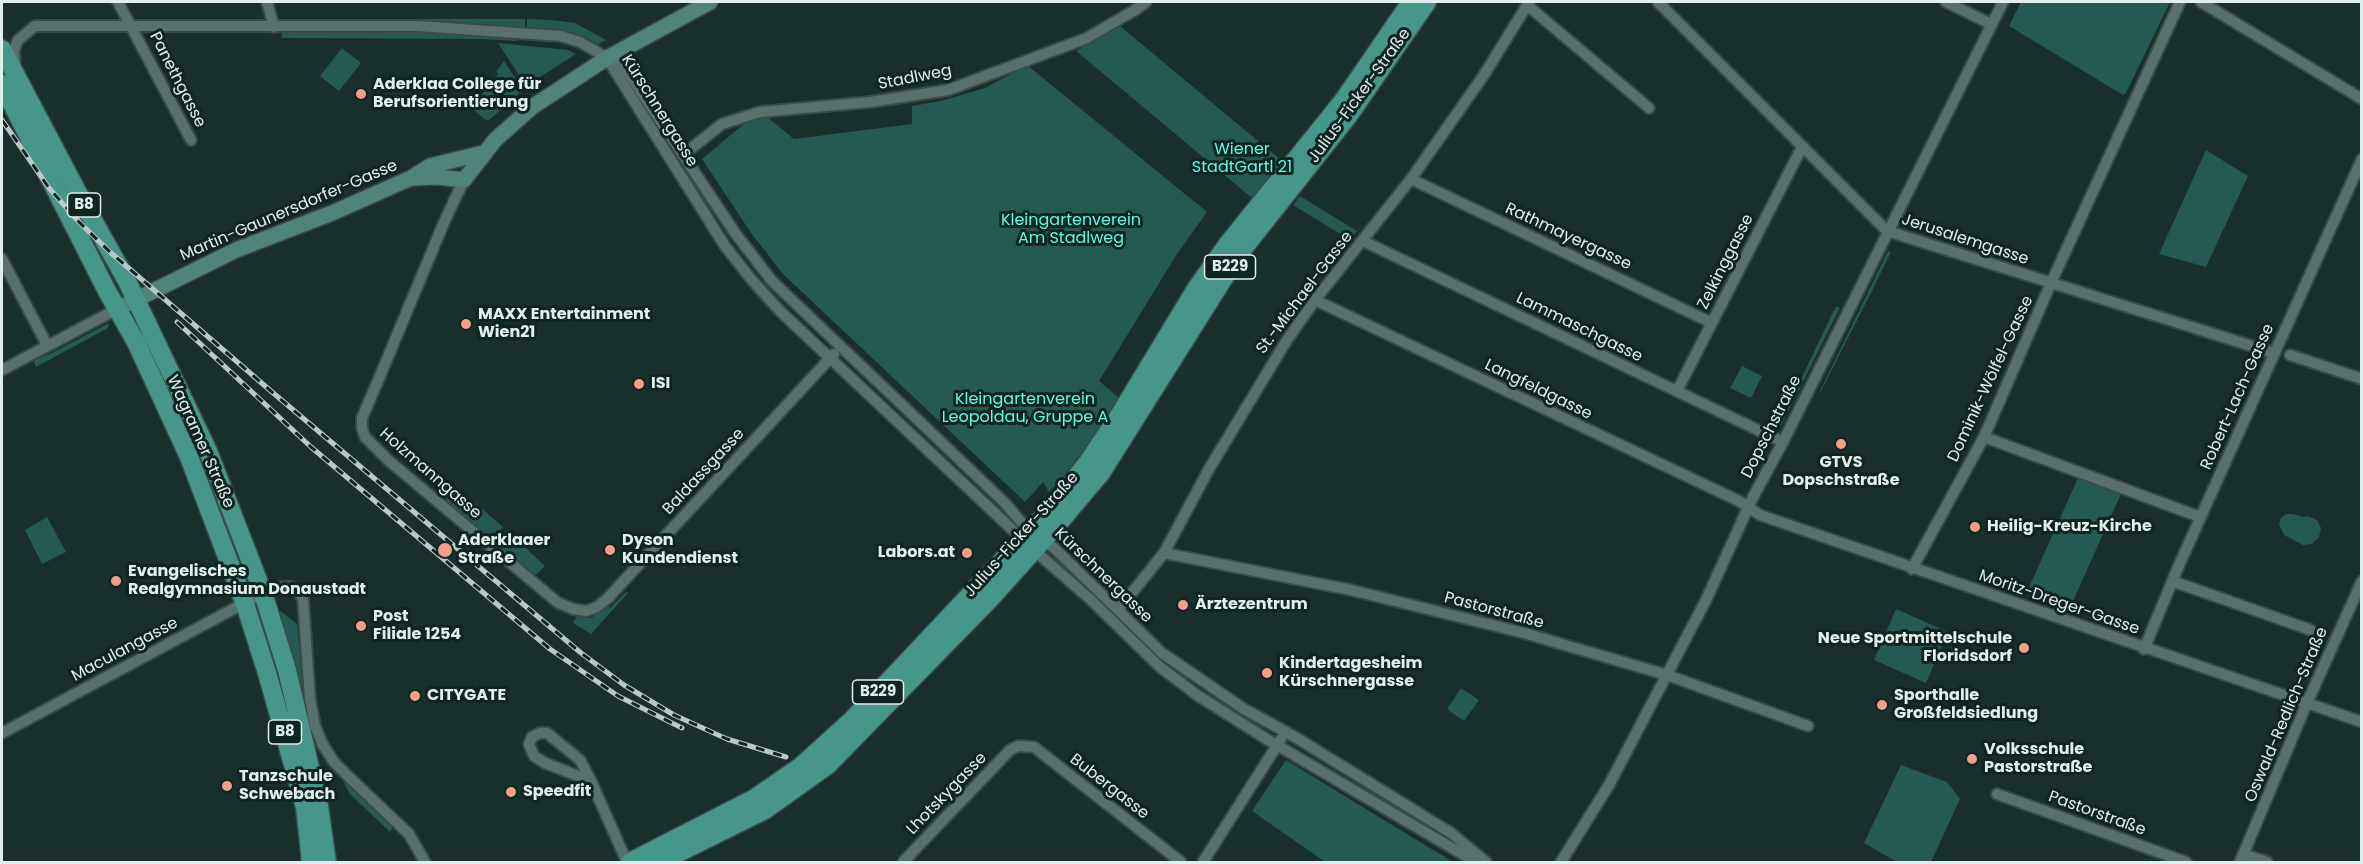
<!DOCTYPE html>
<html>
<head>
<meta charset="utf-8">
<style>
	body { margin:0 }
	#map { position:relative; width:2363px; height:864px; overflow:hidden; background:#182f2b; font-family:Poppins,sans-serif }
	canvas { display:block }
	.frame { position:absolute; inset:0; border:3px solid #e1efec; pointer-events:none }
</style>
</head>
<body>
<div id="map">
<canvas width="2363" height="864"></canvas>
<div class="frame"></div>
</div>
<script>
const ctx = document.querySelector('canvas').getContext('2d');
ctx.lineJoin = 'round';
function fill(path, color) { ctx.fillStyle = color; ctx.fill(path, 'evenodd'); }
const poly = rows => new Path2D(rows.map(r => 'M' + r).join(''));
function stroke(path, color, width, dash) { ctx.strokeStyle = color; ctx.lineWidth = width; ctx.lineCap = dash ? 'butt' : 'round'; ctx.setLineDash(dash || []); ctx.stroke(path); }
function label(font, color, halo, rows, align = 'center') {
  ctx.font = font + ' Poppins,sans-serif'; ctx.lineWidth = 6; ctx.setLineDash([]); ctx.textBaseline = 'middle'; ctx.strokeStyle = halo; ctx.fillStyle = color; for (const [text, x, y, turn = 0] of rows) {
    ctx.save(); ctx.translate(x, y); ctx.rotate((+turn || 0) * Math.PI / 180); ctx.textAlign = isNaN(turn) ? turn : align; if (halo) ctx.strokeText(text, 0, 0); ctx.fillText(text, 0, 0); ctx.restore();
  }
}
const green = poly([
	[2021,2,2170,2,2126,93,2123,95,2009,26],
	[406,19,525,19,525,27,406,23],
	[527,19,552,20,575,23,606,40,597,45,567,32,527,28],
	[1120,26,1282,161,1252,198,1076,51],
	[282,30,382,30,389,33,465,33,518,37,517,41,483,39,282,38],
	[498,43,568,50,576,54,526,86],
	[342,48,361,63,339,91,320,76],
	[504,61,523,90,489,120,486,120,471,108,498,74,496,72],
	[1027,65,1207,212,1177,254,1099,381,1119,398,1105,422,1059,482,1049,492,1043,482,1025,502,783,274,751,233,702,159,745,123,766,116,794,139,912,124,912,106,941,101,985,88],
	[2206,150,2248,176,2206,267,2159,254],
	[1300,196,1357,231,1350,240,1293,205],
	[1888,251,1891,252,1872,291,1820,393,1819,393],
	[1836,306,1840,308,1781,426,1779,425],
	[109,323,108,328,36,367,34,362,36,358,50,354],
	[1742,366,1762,376,1751,398,1730,388],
	[2078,478,2121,494,2069,610,2026,594],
	[450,486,455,492,461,493,479,506,503,527,494,536,487,536,447,501,445,494],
	[2286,514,2293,514,2303,517,2308,516,2317,520,2321,528,2319,537,2312,544,2303,545,2284,535,2279,524,2281,518],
	[47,517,66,552,42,564,25,530],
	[512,535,545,566,537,574,533,574,504,550,504,546],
	[626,592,628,593,591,634,573,623,577,616,591,618,607,606,610,608],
	[1896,609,1948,632,1926,683,1874,660],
	[281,611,297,624,305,706,277,613],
	[1461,688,1479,700,1464,721,1447,709],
	[1286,760,1374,814,1453,862,1325,862,1252,811],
	[330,764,391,823,393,827,390,832,350,794,342,779,330,769],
	[1901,765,1947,782,1960,799,1931,862,1897,862,1864,843]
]);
const street = poly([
	[118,2,191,140],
	[267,2,274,27],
	[1658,2,1887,231,2274,353],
	[1946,2,1991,24],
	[2201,2,2362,99],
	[1527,5,1649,108],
	[607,58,725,246,751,279,780,311,1034,550,1090,599,1160,667,1197,695,1265,738,1476,862],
	[15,66,14,50,18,40,35,26,417,26,561,36,580,42,625,68,735,233,772,281,1005,503,1021,522,1054,548,1162,653,1244,709,1295,737,1451,833,1486,862],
	[684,154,722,124,760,112,870,102,948,90,1087,38,1135,10,1146,2],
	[1411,179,1712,323],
	[464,180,445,220,380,376,362,418,362,428,365,437,388,460,557,602,573,609,586,611,597,607,608,598,834,354],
	[1363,241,1783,442],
	[2,259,47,345],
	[1315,300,1739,501,1760,515,2362,722],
	[2290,355,2362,379],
	[2,370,117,309],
	[1677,391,1802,147],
	[1984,437,2200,517],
	[1164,553,1351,590,1524,633,1667,675,1808,726],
	[1912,569,1984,437,2051,283,2180,2],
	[2172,581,2311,630],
	[1118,610,1164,553,1209,469,1287,340,1315,300,1411,179,1484,75,1529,2],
	[2144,649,2180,563,2362,159],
	[2,733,263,593,280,587,291,587,299,592,303,599,310,699,315,726,323,745,334,762,350,778,409,834,425,862],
	[591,781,545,763,534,756,529,744,532,737,540,733,547,733,580,760,591,781,627,862],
	[1997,794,2186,862],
	[2243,854,2267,862],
	[903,862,1010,750,1018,746,1034,747,1181,862],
	[1203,862,1281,739],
	[1561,862,1609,785,1706,600,1753,497,1783,442,2003,2],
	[2240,862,2307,703,2362,581]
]);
const secondary = poly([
	[412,178,438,177,464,180,495,140,532,107,607,58,710,2],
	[117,309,236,250,332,213,411,178,430,166,483,153]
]);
const primary = poly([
	[2,49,80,197,127,281,208,451,263,593,287,670,319,806,327,862],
	[2,84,107,291,136,342,189,457,245,604,267,673,305,807,311,862],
	[630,862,755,798,800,767,852,720,1048,512,1088,462,1122,411,1196,289,1227,245,1343,101,1411,2],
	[660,862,765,810,828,765,990,599,1063,518,1101,473,1239,254,1349,115,1427,2]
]);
const rail = poly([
	[2,120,49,188,78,221,110,252,272,392,581,653,624,685,674,715,727,739,786,757],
	[177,322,311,447,550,649,618,696,682,728]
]);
const markers = [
	[361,94,6,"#f49d8c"],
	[466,324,6,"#f49d8c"],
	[639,384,6,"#f49d8c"],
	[1841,444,6,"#f49d8c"],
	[1975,527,6,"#f49d8c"],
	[445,550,8,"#f49d8c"],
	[610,550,6,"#f49d8c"],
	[967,553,6,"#f49d8c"],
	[116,581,6,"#f49d8c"],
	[1183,605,6,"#f49d8c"],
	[361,626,6,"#f49d8c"],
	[2024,648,6,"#f49d8c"],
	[1267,673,6,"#f49d8c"],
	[415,696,6,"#f49d8c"],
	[1882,705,6,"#f49d8c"],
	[1972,759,6,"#f49d8c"],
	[227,786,6,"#f49d8c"],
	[511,792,6,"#f49d8c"]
];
const shields = [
	[84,205,33],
	[1230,267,51],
	[878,692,51],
	[285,732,33]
];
const shieldNames = [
	["B8",84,205],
	["B229",1230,267],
	["B229",878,692],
	["B8",285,732]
];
const streetNames = [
	["Stadlweg",915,78,-11],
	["Panethgasse",177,80,63],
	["Julius-Ficker-Straße",1360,96,-54],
	["Kürschnergasse",659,111,58],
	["Martin-Gaunersdorfer-Gasse",289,211,-23],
	["Rathmayergasse",1568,237,25],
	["Jerusalemgasse",1965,240,18],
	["Zelkinggasse",1726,262,-63],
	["St.-Michael-Gasse",1305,293,-53],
	["Lammaschgasse",1579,328,26],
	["Dominik-Wölfel-Gasse",1991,379,-65],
	["Langfeldgasse",1538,390,26],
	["Robert-Lach-Gasse",2238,397,-66],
	["Dopschstraße",1772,427,-63],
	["Wagramer Straße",200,442,66],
	["Baldassgasse",704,472,-47],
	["Holzmanngasse",430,474,41],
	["Julius-Ficker-Straße",1022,535,-48],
	["Kürschnergasse",1103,576,44],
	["Moritz-Dreger-Gasse",2059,603,19],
	["Pastorstraße",1494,611,15],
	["Maculangasse",125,650,-28],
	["Oswald-Redlich-Straße",2287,715,-67],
	["Bubergasse",1109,787,38],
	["Lhotskygasse",947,794,-46],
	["Pastorstraße",2097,814,20]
];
const poiNames = [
	["Aderklaa College für",373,85],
	["Berufsorientierung",373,103],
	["MAXX Entertainment",478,315],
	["Wien21",478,333],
	["ISI",651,384],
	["GTVS",1841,463,"center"],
	["Dopschstraße",1841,481,"center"],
	["Heilig-Kreuz-Kirche",1987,527],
	["Aderklaaer",458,541],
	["Straße",458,559],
	["Dyson",622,541],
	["Kundendienst",622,559],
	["Labors.at",955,553,"right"],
	["Evangelisches",128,572],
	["Realgymnasium Donaustadt",128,590],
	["Ärztezentrum",1195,605],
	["Post",373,617],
	["Filiale 1254",373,635],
	["Neue Sportmittelschule",2012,639,"right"],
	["Floridsdorf",2012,657,"right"],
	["Kindertagesheim",1279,664],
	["Kürschnergasse",1279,682],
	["CITYGATE",427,696],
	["Sporthalle",1894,696],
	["Großfeldsiedlung",1894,714],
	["Volksschule",1984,750],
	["Pastorstraße",1984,768],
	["Tanzschule",239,777],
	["Schwebach",239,795],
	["Speedfit",523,792]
];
const parkNames = [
	["Wiener",1242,150],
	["StadtGartl 21",1242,168],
	["Kleingartenverein",1071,221],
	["Am Stadlweg",1071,239],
	["Kleingartenverein",1025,400],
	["Leopoldau, Gruppe A",1025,418]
];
fill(green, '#245a51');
stroke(street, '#384b48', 14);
stroke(secondary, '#384b48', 18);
stroke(primary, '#384b48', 21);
stroke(street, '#58716c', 10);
stroke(secondary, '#50847b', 15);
stroke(primary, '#47968a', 18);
stroke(rail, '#b9c9c6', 5);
stroke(rail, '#0e2521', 3, [9]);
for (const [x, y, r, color] of markers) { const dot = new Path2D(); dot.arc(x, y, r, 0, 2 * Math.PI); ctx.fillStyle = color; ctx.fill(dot); stroke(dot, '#0e2521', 2); }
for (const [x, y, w] of shields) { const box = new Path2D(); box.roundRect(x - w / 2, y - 12, w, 24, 4.5); ctx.fillStyle = '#0e2521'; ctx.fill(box); stroke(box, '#e1efec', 1.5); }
label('bold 15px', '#e1efec', null, shieldNames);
label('16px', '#e1efec', '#0e2521', streetNames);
label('bold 16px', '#e1efec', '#0e2521', poiNames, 'left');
label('16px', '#5cfde6', '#0e2521', parkNames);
</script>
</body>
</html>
